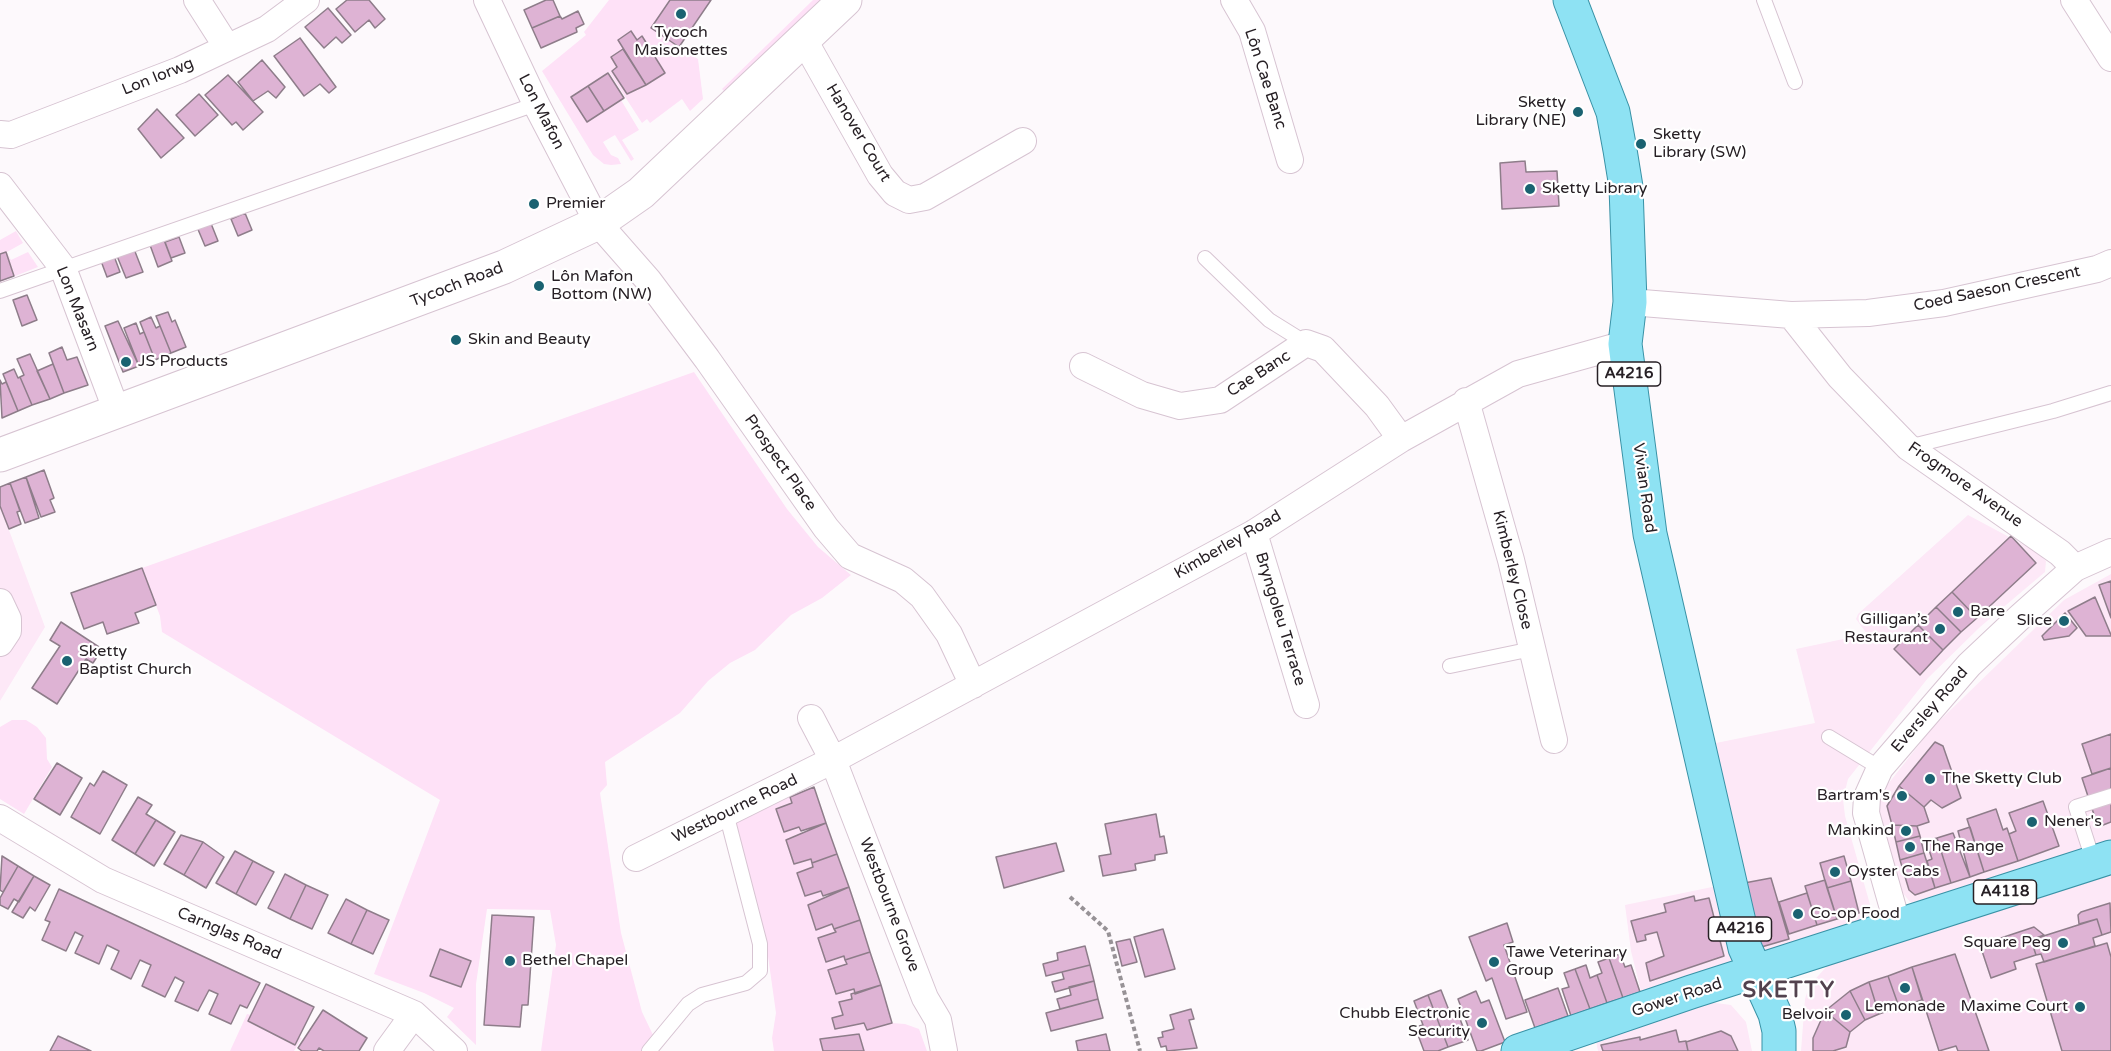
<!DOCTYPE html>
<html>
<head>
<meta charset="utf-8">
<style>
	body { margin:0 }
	canvas { display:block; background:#fdf9fc }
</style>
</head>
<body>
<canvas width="2111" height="1051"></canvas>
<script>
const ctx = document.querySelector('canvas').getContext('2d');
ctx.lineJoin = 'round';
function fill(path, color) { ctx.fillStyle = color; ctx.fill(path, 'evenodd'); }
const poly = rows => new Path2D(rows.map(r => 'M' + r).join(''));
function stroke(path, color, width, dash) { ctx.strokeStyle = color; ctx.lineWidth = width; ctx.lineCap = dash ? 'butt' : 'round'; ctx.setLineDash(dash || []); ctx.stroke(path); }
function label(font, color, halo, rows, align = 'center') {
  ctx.font = font + ' "Varela Round",sans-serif'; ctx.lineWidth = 4.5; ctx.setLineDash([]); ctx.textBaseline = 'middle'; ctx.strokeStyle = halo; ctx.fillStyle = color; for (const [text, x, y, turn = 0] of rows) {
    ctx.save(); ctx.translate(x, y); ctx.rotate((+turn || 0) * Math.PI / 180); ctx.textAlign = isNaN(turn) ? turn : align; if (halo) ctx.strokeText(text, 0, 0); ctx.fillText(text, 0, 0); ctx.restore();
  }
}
const built = poly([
	[0,506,45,627,0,701],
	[1968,515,2039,553,2046,561,2045,572,1980,627,1928,678,1848,779,1843,799,1845,816,1871,908,1866,920,1763,953,1747,937,1716,743,1815,723,1796,649,1867,634,1856,619,1858,614],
	[2111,574,2111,845,1921,905,1910,902,1902,892,1879,808,1881,793,1932,728,2064,600],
	[2111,873,2111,1051,1801,1051,1805,999,1809,986,1828,965],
	[1717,886,1732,960,1726,968,1642,995,1631,951,1625,905],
	[1701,1001,1731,1005,1746,1022,1752,1051,1598,1051,1596,1041]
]);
const green = poly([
	[609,0,670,0,651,28,698,59,703,99,690,111,682,99,650,123,647,119,642,123,609,72,571,97,587,122,621,100,639,130,622,140,634,159,631,161,615,135,603,142,611,155,618,158,621,164,611,165,604,164,593,155,542,71,586,35,584,32],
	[631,32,637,40,642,37,665,73,627,94,612,71,617,67,611,57,623,49,618,40],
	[813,0,823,0,725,92,722,89],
	[16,231,23,243,7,252,11,260,28,252,38,267,0,282,0,240],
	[694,372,787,509,818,547,851,575,822,598,791,615,755,650,730,663,708,681,680,713,605,762,607,785,600,793,621,933,642,1012,654,1037,650,1051,541,1051,556,945,550,910,487,909,476,984,476,1045,447,1017,454,1008,424,993,374,974,440,800,162,632,160,616,142,568],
	[440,949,471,961,461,987,430,976],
	[12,720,26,720,37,727,46,738,47,759,52,767,24,814,0,799,0,727],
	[790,797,792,803,776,809,784,832,799,827,802,834,786,840,794,864,811,859,813,867,797,873,805,896,821,891,825,900,817,929,832,924,836,932,826,962,844,956,847,964,836,994,854,989,855,994,851,994,852,999,839,1003,843,1015,832,1018,835,1029,864,1023,867,1030,892,1023,905,1024,919,1029,927,1051,864,1051,859,1034,821,1039,823,1051,774,1051,772,1038,776,1013,767,949,749,888,736,823],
	[247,1014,251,1015,248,1021,295,1045,299,1037,302,1038,294,1051,230,1051]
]);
const building = poly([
	[347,0,369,0,385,19,375,28,369,20,355,32,336,9,347,0],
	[546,0,553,0,560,16,532,28,524,10,546,0],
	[670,0,711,0,679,47,651,28,670,0],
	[328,8,351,35,342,43,336,37,324,48,305,27,328,8],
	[578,11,584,24,576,28,577,32,541,48,532,28,560,16,562,19,578,11],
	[631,31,637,40,642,36,665,73,646,85,618,40,631,31],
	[300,38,336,87,329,93,320,84,304,96,274,56,300,38],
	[623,49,646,85,627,94,612,71,617,67,611,57,623,49],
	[262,60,285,87,276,98,268,91,253,101,238,82,262,60],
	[608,73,624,98,604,111,588,86,608,73],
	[228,75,263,112,243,130,236,122,232,125,205,95,228,75],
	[588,86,604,111,587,122,571,97,588,86],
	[199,94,218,115,195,136,176,115,199,94],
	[157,109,184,138,161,158,138,129,157,109],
	[1525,161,1526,172,1557,171,1559,206,1502,209,1500,163,1525,161],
	[245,213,252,230,238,236,231,219,245,213],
	[210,221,218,241,205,246,197,227,210,221],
	[179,237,185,253,171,258,165,242,179,237],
	[164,240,172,261,158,267,150,245,164,240],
	[134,249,143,272,126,278,117,256,134,249],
	[6,252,14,276,0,281,0,254,6,252],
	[114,256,120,272,107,277,101,261,114,256],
	[27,295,37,320,22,326,13,300,27,295],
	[168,312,172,322,175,320,186,347,171,353,156,316,168,312],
	[151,317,156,328,160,326,171,353,155,360,140,322,151,317],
	[118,321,139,366,123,372,105,326,118,321],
	[136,323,140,334,144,332,155,360,139,366,124,328,136,323],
	[62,347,67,360,77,357,88,385,64,393,49,353,62,347],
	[30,354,50,399,32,405,20,377,24,375,17,359,30,354],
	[53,364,64,393,50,399,37,371,53,364],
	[14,369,18,378,20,377,32,405,18,411,3,374,14,369],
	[0,380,2,384,6,382,18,411,2,418,0,380],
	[44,470,54,498,50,500,55,512,41,517,26,477,44,470],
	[26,477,39,518,25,523,10,483,26,477],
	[10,483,20,511,17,512,21,524,9,529,0,506,0,487,10,483],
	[2011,536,2036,563,1977,618,1952,592,2011,536],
	[142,568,156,605,135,613,139,623,107,634,103,622,84,629,71,593,142,568],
	[2111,581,2111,618,2099,585,2111,581],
	[1952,592,1977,618,1961,632,1936,607,1952,592],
	[2095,597,2111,635,2111,636,2086,636,2068,611,2095,597],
	[1936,607,1961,632,1943,650,1918,625,1936,607],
	[2065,613,2077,628,2069,636,2044,640,2042,636,2065,613],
	[61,622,102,649,93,663,86,659,57,704,32,688,60,646,50,640,61,622],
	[1918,625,1943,650,1920,675,1894,649,1918,625],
	[2111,734,2111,768,2092,774,2082,744,2111,734],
	[1935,742,1943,746,1961,798,1942,808,1931,800,1924,807,1899,786,1935,742],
	[57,763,82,778,60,815,34,799,57,763],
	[2111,768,2111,822,2098,827,2082,778,2111,768],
	[103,771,127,785,100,834,71,817,90,783,94,786,103,771],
	[1899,786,1924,807,1929,822,1917,826,1892,825,1887,806,1899,786],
	[814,787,826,823,801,831,799,827,784,832,776,809,792,803,790,797,814,787],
	[138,797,152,805,146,814,156,820,135,854,112,840,138,797],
	[2043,801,2059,846,2018,861,2009,834,2016,831,2009,813,2043,801],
	[1996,809,2003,830,2007,828,2018,861,1984,872,1967,819,1996,809],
	[1156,814,1160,837,1164,836,1167,853,1155,855,1155,860,1135,864,1136,870,1103,876,1099,856,1111,854,1105,824,1156,814],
	[156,820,175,832,154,866,135,854,156,820],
	[826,823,837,854,812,863,811,859,794,864,786,840,826,823],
	[1892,825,1917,826,1920,836,1896,842,1892,825],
	[1970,827,1984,872,1970,877,1958,831,1970,827],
	[1953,833,1970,877,1951,883,1937,838,1953,833],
	[181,835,203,842,184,875,164,864,181,835],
	[1920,836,1924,853,1900,860,1896,842,1920,836],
	[1937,838,1951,883,1935,888,1927,861,1932,859,1926,841,1937,838],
	[203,842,224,857,206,888,184,875,203,842],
	[1056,843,1064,871,1004,888,996,857,1056,843],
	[235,851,253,861,236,894,216,883,235,851],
	[1924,853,1935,888,1915,895,1909,890,1900,860,1924,853],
	[837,854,849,887,823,896,821,891,805,896,797,873,813,867,812,863,837,854],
	[2,856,18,866,3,892,0,890,2,856],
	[1844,856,1851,881,1827,888,1820,863,1844,856],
	[253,861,274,872,256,905,236,894,253,861],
	[18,866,34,876,19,902,14,899,8,909,0,905,0,898,18,866],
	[285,874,306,885,290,919,268,908,285,874],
	[34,876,50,885,35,911,30,907,23,918,12,912,34,876],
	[1771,878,1789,939,1751,950,1739,884,1771,878],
	[1825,880,1837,919,1817,925,1805,886,1825,880],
	[1851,881,1859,913,1837,919,1827,888,1851,881],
	[306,885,328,895,312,929,290,919,306,885],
	[849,887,860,920,834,929,832,924,816,930,808,905,849,887],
	[59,889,260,983,247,1008,240,1005,231,1024,209,1014,218,994,209,990,198,1011,175,1001,184,982,175,977,165,997,142,986,151,965,140,960,131,979,111,969,119,951,107,945,99,964,75,953,83,936,75,932,66,951,42,940,50,922,45,920,59,889],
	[1807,893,1817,925,1789,934,1779,902,1807,893],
	[1694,896,1695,901,1709,898,1724,956,1650,981,1646,963,1664,956,1657,932,1645,935,1646,940,1637,942,1631,921,1666,912,1664,904,1694,896],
	[346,899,367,910,351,944,328,933,346,899],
	[2110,903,2111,932,2102,935,2097,919,2079,924,2078,915,2081,912,2110,903],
	[367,910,389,920,373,954,351,944,367,910],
	[492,915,534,917,528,1005,522,1005,520,1027,484,1025,492,915],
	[2097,919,2102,935,2093,938,2095,946,2044,962,2041,954,2036,955,2031,940,2097,919],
	[860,920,870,952,845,960,844,956,826,962,818,938,836,932,834,929,860,920],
	[1507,923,1513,942,1504,945,1527,1012,1506,1019,1492,978,1486,981,1469,937,1507,923],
	[2034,927,2044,935,2031,940,2036,955,2014,962,2016,969,1991,978,1980,945,2034,927],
	[1163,929,1175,969,1145,977,1134,937,1163,929],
	[1130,939,1137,962,1122,966,1116,942,1130,939],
	[2107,943,2111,957,2111,1051,2062,1051,2036,964,2107,943],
	[1085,946,1090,965,1046,976,1043,964,1058,960,1057,953,1085,946],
	[440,949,471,961,461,987,430,976,440,949],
	[870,952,881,985,855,994,854,989,836,994,828,970,847,964,845,960,870,952],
	[1620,954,1625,967,1631,965,1640,992,1623,998,1609,958,1620,954],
	[1955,954,1989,1051,1958,1051,1956,1046,1939,1051,1912,967,1955,954],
	[1609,958,1623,998,1607,1003,1597,975,1602,973,1598,962,1609,958],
	[1090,965,1094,981,1055,992,1052,982,1064,979,1062,972,1090,965],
	[1586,965,1590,978,1597,975,1607,1003,1590,1009,1575,969,1586,965],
	[1912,967,1922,1000,1899,1007,1888,976,1912,967],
	[1575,969,1590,1009,1571,1016,1562,989,1569,987,1564,973,1575,969],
	[1888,976,1899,1007,1879,1014,1869,982,1888,976],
	[1094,981,1098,999,1060,1009,1057,999,1071,995,1069,987,1094,981],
	[1869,982,1879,1014,1865,1020,1850,991,1869,982],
	[266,984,314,1007,295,1045,248,1021,266,984],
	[881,985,892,1023,867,1030,864,1023,835,1029,832,1018,843,1015,839,1002,852,999,851,994,881,985],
	[1558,988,1568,1016,1535,1028,1525,1000,1558,988],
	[1441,990,1450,1013,1457,1011,1468,1040,1448,1047,1428,995,1441,990],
	[1476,991,1481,1003,1489,1000,1505,1042,1481,1051,1477,1051,1458,999,1476,991],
	[1850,991,1865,1020,1850,1032,1825,1011,1850,991],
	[1428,995,1448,1047,1438,1051,1424,1051,1415,1027,1423,1025,1414,1001,1428,995],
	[1098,999,1103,1018,1051,1031,1046,1013,1098,999],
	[1191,1009,1194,1019,1189,1020,1197,1048,1167,1051,1166,1046,1161,1047,1158,1038,1163,1037,1162,1032,1174,1029,1170,1015,1191,1009],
	[323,1010,367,1038,359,1051,324,1051,319,1048,317,1051,302,1051,298,1048,323,1010],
	[1825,1011,1850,1032,1846,1047,1833,1051,1813,1051,1813,1038,1825,1011],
	[1676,1030,1679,1042,1686,1041,1688,1051,1603,1051,1601,1045,1640,1037,1640,1040,1676,1030],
	[1721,1031,1731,1036,1738,1051,1688,1051,1686,1042,1721,1031],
	[859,1034,864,1051,823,1051,820,1039,859,1034],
	[1106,1034,1110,1051,1078,1051,1076,1041,1106,1034],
	[58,1036,91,1051,50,1051,58,1036]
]);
const path = poly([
	[1070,897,1108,931,1140,1051]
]);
const service = poly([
	[1764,0,1795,82],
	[1205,258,1269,320,1306,343],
	[0,291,536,104],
	[1908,447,2053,411,2111,393],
	[1450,666,1532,649],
	[1829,737,1880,768],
	[2094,863,2076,807,2111,796],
	[649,1051,688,1004,702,995,746,983,760,971,760,944,726,813]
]);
const minor = poly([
	[197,0,227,47],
	[487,0,536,104,598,223,648,280,707,359,826,528,850,556,903,580,922,596,949,634,973,685],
	[1234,0,1252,31,1290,160],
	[2074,0,2111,58],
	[804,40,880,175,895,193,909,200,925,197,1023,141],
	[0,134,11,135,180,70,267,29,306,0],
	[0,186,63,268,117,412],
	[1630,302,1791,315,1868,313,1944,303,2097,269,2111,263],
	[1791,315,1840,377,1908,447,2060,553,2075,568],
	[1083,366,1142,395,1180,406,1220,400,1306,343,1323,349,1377,406,1401,439],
	[1466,401,1511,560,1554,740],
	[1254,533,1306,705],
	[0,602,8,619,8,631,0,643],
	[811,718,833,760,925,998,938,1020,944,1051],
	[0,818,103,880,414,1014,454,1051],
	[636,858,833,760,1254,533,1401,439,1518,374,1625,344],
	[1898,926,1866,813,1867,797,1880,768,1969,665,2020,617,2075,568,2111,552],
	[387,1051,414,1014]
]);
const tertiary = poly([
	[0,455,504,267,598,223,641,193,845,0]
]);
const primary = poly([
	[1570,0,1613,112,1620,150,1626,187,1630,302,1625,344,1650,534,1745,948,1775,1014,1779,1031,1779,1051],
	[1518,1051,1691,992,2111,857]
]);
const markers = [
	[681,14,6,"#1a6271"],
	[1578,112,6,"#1a6271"],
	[1641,144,6,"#1a6271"],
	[1530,189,6,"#1a6271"],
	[534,204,6,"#1a6271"],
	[539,286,6,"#1a6271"],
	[456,340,6,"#1a6271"],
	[126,362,6,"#1a6271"],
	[1958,612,6,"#1a6271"],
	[2064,621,6,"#1a6271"],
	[1940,629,6,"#1a6271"],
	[67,661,6,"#1a6271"],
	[1930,779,6,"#1a6271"],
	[1902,796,6,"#1a6271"],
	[2032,822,6,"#1a6271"],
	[1906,831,6,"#1a6271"],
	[1910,847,6,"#1a6271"],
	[1835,872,6,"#1a6271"],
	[1798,914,6,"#1a6271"],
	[2063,943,6,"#1a6271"],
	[510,961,6,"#1a6271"],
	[1494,962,6,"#1a6271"],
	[1905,988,6,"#1a6271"],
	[2080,1007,6,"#1a6271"],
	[1846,1015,6,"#1a6271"],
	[1482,1023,6,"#1a6271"]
];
const shields = [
	[1629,374,63],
	[2005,892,63],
	[1740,929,63]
];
const shieldNames = [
	["A4216",1629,374],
	["A4118",2005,892],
	["A4216",1740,929]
];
const poiNames = [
	["Tycoch",681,33,"center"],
	["Maisonettes",681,51,"center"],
	["Sketty",1566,103,"right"],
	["Library (NE)",1566,121,"right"],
	["Sketty",1653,135],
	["Library (SW)",1653,153],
	["Sketty Library",1542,189],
	["Premier",546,204],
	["Lôn Mafon",551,277],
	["Bottom (NW)",551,295],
	["Skin and Beauty",468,340],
	["JS Products",138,362],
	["Bare",1970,612],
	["Gilligan’s",1928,620,"right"],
	["Restaurant",1928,638,"right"],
	["Slice",2052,621,"right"],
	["Sketty",79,652],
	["Baptist Church",79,670],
	["The Sketty Club",1942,779],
	["Bartram's",1890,796,"right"],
	["Nener's",2044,822],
	["Mankind",1894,831,"right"],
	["The Range",1922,847],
	["Oyster Cabs",1847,872],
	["Co-op Food",1810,914],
	["Square Peg",2051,943,"right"],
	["Tawe Veterinary",1506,953],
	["Group",1506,971],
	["Bethel Chapel",522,961],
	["Lemonade",1905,1007,"center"],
	["Maxime Court",2068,1007,"right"],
	["Chubb Electronic",1470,1014,"right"],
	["Security",1470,1032,"right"],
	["Belvoir",1834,1015,"right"]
];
const streetNames = [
	["Lon Iorwg",158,77,-22],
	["Lôn Cae Banc",1265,79,72],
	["Lon Mafon",541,112,63],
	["Hanover Court",858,133,59],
	["Tycoch Road",457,285,-21],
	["Coed Saeson Crescent",1997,289,-12],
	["Lon Masarn",77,309,68],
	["Cae Banc",1259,374,-33],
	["Prospect Place",780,463,55],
	["Frogmore Avenue",1965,485,35],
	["Vivian Road",1644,488,82],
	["Kimberley Road",1228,545,-30],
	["Kimberley Close",1512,570,76],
	["Bryngoleu Terrace",1280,619,73],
	["Eversley Road",1930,710,-49],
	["Westbourne Road",735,809,-26],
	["Westbourne Grove",889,905,69],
	["Carnglas Road",229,934,23],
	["Gower Road",1677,998,-18]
];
const districtNames = [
	["SKETTY",1789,991]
];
fill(built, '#fde8f7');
fill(green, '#fee1f7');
fill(building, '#deb3d4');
stroke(building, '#8e7d8a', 1.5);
stroke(service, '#d7c4d2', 16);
stroke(minor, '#d7c4d2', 28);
stroke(tertiary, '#d7c4d2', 35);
stroke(primary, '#3992a6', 35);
stroke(path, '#979296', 4, [4.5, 3]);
stroke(service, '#fff', 14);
stroke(minor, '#fff', 26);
stroke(tertiary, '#fff', 33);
stroke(primary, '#8ee2f3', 33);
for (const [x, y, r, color] of markers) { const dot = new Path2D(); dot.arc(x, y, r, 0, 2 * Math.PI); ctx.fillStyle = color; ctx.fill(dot); stroke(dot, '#fff', 2); }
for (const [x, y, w] of shields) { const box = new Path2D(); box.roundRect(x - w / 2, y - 12, w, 24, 4.5); ctx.fillStyle = '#fff'; ctx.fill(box); stroke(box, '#272025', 1.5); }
label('bold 15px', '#272025', null, shieldNames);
label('16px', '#272025', '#fff', poiNames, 'left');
label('16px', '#272025', '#fff', streetNames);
ctx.letterSpacing = '1.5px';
label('bold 22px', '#52424e', '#fff', districtNames);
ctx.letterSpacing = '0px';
</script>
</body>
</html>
